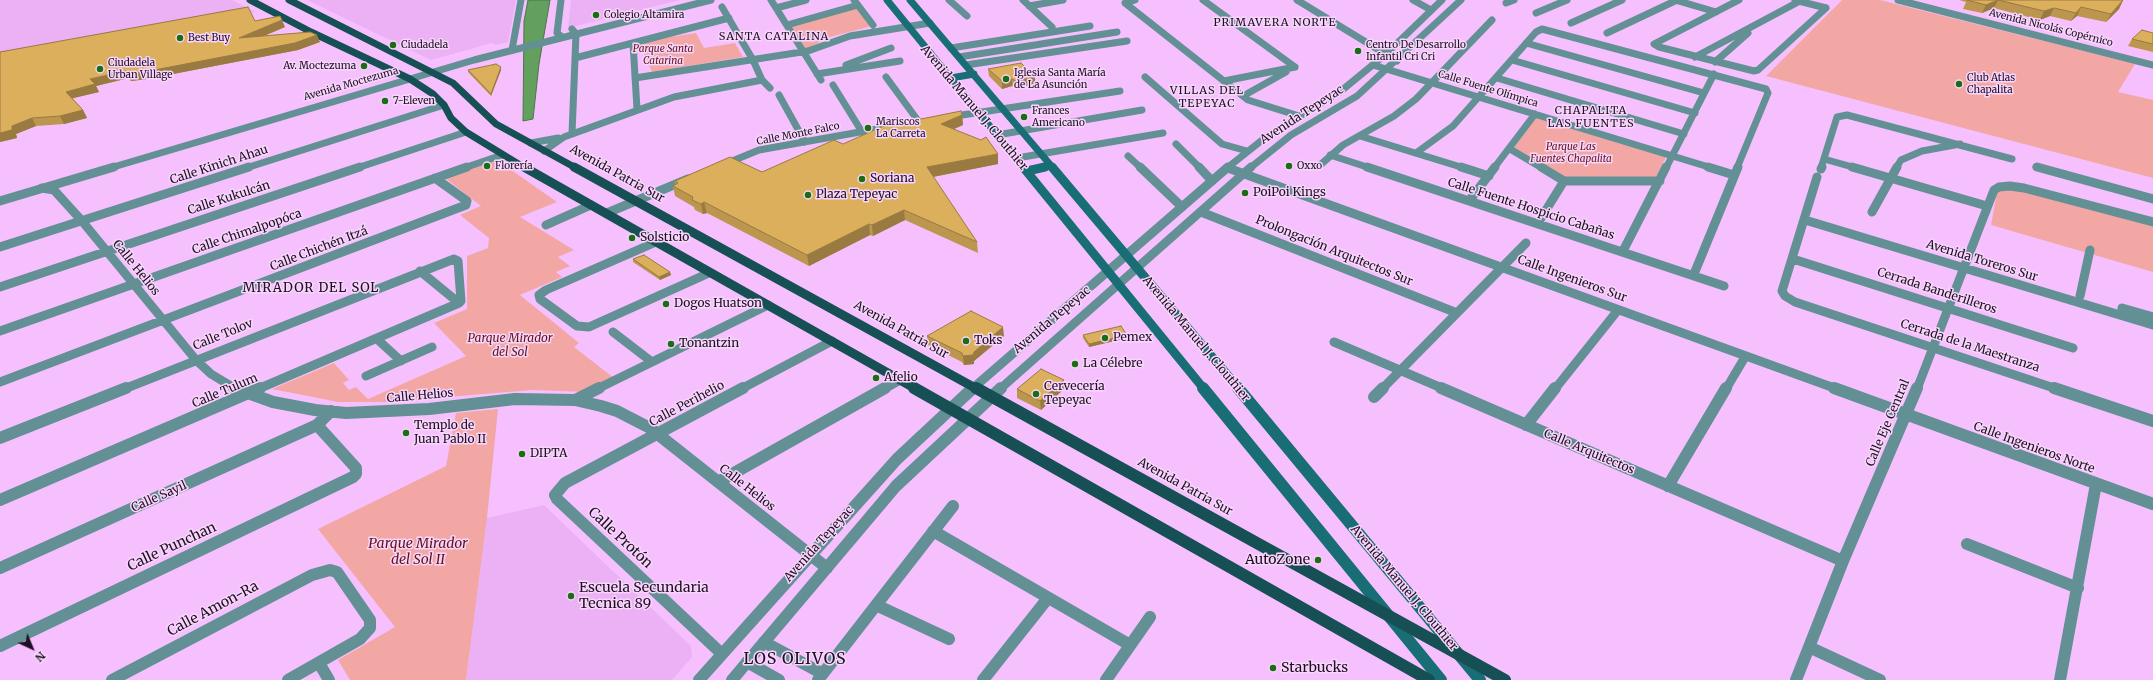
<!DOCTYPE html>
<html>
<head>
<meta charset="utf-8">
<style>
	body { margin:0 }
	#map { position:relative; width:2153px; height:680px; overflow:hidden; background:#f6c0fe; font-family:Merriweather,serif }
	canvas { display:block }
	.north { position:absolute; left:12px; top:628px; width:40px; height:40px; -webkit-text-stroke:3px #f7d6fb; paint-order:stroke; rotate:136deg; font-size:11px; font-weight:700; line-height:16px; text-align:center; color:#210e24 }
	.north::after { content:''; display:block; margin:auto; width:14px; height:18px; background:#210e24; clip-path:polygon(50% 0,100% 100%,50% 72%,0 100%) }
</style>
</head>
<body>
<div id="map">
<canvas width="2153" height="680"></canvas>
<div class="north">N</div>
</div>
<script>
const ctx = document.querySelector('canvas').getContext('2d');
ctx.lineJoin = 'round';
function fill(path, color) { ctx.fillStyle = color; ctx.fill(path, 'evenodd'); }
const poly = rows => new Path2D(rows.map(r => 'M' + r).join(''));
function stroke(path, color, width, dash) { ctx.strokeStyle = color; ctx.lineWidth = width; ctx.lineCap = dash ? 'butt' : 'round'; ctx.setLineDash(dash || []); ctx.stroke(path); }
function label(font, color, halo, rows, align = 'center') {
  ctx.font = font + ' Merriweather,serif'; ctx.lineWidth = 3; ctx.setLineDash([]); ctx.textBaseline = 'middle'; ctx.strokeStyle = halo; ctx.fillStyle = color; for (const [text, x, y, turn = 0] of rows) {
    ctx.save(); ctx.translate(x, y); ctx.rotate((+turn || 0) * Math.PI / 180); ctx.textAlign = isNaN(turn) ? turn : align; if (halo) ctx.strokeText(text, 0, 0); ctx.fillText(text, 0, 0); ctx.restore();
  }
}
const built = poly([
	[0,0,232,0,256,12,0,59],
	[307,0,516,0,508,42,496,45,492,43,431,60],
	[571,0,680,0,568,28],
	[544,505,691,646,692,657,672,680,466,680,487,518]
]);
const green = poly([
	[1842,0,1880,0,2135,64,2118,92,2153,100,2153,178,1766,76],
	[858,5,872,26,830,37,803,51,787,25],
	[696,33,704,48,735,43,743,57,652,72,639,42],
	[1537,116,1666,157,1655,178,1566,178,1513,148],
	[497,160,557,202,520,217,574,250,558,257,570,266,556,272,562,277,520,295,579,343,574,347,614,378,586,392,532,390,387,402,338,402,272,389,334,363,349,380,343,383,349,390,356,387,368,399,466,356,434,323,467,309,467,256,488,248,489,238,460,215,481,206,445,178],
	[2012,187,2153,224,2153,272,1991,225,1997,192],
	[498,409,487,518,466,680,350,680,338,660,395,627,318,529,446,466,456,413]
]);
const water = poly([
	[528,0,550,0,539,64,533,119,523,121,524,21,528,0]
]);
const minorFar2 = poly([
	[561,0,557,33,562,37],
	[771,0,821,80],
	[854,0,873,25],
	[949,0,967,16],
	[1023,0,1052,27],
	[1135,0,1125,3,1248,100,1299,116],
	[1203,0,1295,67],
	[1297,0,1397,61],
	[1413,0,1431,10],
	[1675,0,1716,12],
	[1739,0,1654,44,1659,47,1754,71,1758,70,1826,8],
	[1795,0,1826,8],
	[1506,3,1514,0],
	[1029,6,1063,0],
	[722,7,753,60,762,80,770,88],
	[776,8,806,0],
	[1536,13,1567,0],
	[1571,23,1622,0],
	[787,25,858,5],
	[572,29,576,34,572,134],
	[1607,33,1677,0],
	[633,43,637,109],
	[1526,43,1704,93],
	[951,48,1090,26],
	[512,50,521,0],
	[959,57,1117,32],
	[1695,57,1800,1],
	[575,58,729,18],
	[1512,60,1695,113],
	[1715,62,1748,33],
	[846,65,891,48],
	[966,65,1127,41],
	[1373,65,1712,168],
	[817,74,900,61],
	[886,77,919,122],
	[1145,77,1222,144,1247,151],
	[635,78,808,51,850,36,930,23],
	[1497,78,1684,134],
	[1224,81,1295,67],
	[833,85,862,132],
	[779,95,805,142],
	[1243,96,1286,72],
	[949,117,1120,91],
	[997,135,1142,110],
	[1360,136,1464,168],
	[531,143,558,138],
	[1176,144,1200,168],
	[1510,149,1542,168],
	[544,151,564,137,674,97,762,80],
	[1416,153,1453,126,1536,32,1542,29,1766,89,1768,93,1737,168],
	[1330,155,1370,168],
	[1128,156,1141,168],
	[1017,158,1163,133],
	[1824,159,1856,168],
	[725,164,759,150,888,127],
	[1319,166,1343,145,1394,116,1416,99,1492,20],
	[2036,167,2040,168],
	[246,168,444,105],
	[357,168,466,132],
	[464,168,502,155],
	[1494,168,1535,114],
	[1666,168,1714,74],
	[1821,168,1837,117,1847,115,2012,159],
	[1896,168,1901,160,1922,151,1960,144]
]);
const minorFar1 = poly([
	[1140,167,1182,207],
	[1199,167,1212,181],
	[1367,167,1724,286],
	[1461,167,1489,176],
	[1541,167,1564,181,1660,181],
	[1708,167,1734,175],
	[1852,167,1987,206],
	[2037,167,2153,199],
	[1228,168,1837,389],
	[1821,169,1822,167],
	[1817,177,1782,291,1785,296,1795,302,2057,389],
	[42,188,54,190,82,221,196,360,211,374,236,389],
	[1469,201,1495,167],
	[1201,212,1457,313],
	[1872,212,1897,167],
	[607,213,688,179],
	[1805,220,2153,325],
	[1538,223,1564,181],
	[546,225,591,205],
	[656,242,546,290,539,295,540,299,577,326,589,327,709,273],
	[0,247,249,167],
	[1623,251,1666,167],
	[1793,259,2073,348],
	[420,271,459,303],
	[1694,274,1738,167],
	[0,287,360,167],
	[2080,296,2090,250],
	[2122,308,2153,317],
	[0,331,467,167],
	[613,332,652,362],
	[377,339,401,361],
	[1334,342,1444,389],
	[366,376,432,347],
	[0,382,466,205,467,201,435,178],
	[124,389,454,259,458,261,461,301,459,303],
	[258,389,459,303],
	[597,389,768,305],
	[741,389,832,341],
	[884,389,900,380],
	[1382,389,1526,243],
	[1555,389,1618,310],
	[1726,389,1745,357],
	[1917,389,1994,190,1999,187,2010,186,2024,188,2153,222]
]);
const minor = poly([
	[234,388,273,402,315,410,346,413,429,409,515,399,575,400,601,406,617,411,650,428,827,568],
	[1441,388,1843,561],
	[1834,388,2153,504],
	[2054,388,2153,421],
	[1374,397,1383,388],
	[575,400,599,388],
	[1526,425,1555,388],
	[0,438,126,388],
	[718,482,885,388],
	[1668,486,1726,388],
	[0,500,260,388],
	[933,531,1130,645],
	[1967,544,2078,588],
	[0,568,317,425,331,411],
	[876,605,949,639],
	[764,642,823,674],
	[0,646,353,477,356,474,356,468,317,425],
	[1809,647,1880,680],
	[722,654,557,499,555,495,565,483,743,388],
	[747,662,779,680],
	[319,663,329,680],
	[112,680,312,575,330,570,337,572,370,620,370,628,360,639,288,680],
	[818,680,953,506],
	[983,680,1048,598],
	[1106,680,1150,617],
	[1796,680,1843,561,1917,388],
	[2060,680,2096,484]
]);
const tertiaryFar2 = poly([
	[1898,0,2153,65],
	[110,168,474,60,711,0],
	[1227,168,1266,137,1341,91,1386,54,1442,0],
	[1250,168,1291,135,1357,96,1461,0]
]);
const tertiaryFar1 = poly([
	[0,201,114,167],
	[972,389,1228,167],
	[1000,389,1251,167]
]);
const tertiary = poly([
	[699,680,897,459,973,388],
	[732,680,896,486,1001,388]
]);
const secondaryFar2 = poly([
	[887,0,1024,168],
	[910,0,1053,168],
	[951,78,974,74],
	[1040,168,1051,166]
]);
const secondaryFar1 = poly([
	[1023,167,1204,389],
	[1052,167,1239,389],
	[1027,171,1045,167]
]);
const secondary = poly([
	[1203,388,1441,680],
	[1238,388,1480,680]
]);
const primaryFar2 = poly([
	[250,0,311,32,410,79,433,94,444,105,451,118,466,132,525,168],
	[289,0,453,83,496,124,576,168]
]);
const primaryFar1 = poly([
	[524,167,916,389],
	[574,167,977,389]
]);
const primary = poly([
	[914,388,1429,680],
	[976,388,1505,680]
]);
const wall = poly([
	[1959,0,2123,0,2119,9,2106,22,2077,16,2071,21,2050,16,2040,20,1994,8,1982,13,1963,9,1966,2],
	[255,21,285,27,264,36,320,42,298,50,147,79,131,81,129,78,96,86,99,92,72,98,83,110,87,118,64,124,36,126,16,134,17,138,0,142,0,52],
	[2153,33,2153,52,2128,46,2132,39],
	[988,69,1035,77,1035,84,1016,88,1012,86,1002,89,989,76],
	[468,70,501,70,491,96,468,72],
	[962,115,963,125,954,129,998,154,998,164,933,177,977,242,978,253,905,220,873,236,870,235,809,266,707,213,703,214,695,210,694,207,675,196,673,186,675,184,675,181,762,172,843,144],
	[633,259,670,272,671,275,660,280,633,262],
	[1083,335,1127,338,1089,347,1083,338],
	[927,336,1004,336,974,361,974,364,964,365,962,362,928,345],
	[1017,389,1064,389,1041,410,1017,398]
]);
const shadedWall = poly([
	[1998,0,1994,8,1982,13,1986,5],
	[2123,0,2119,9,2106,22,2111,14],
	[2081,7,2077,16,2071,21,2076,13],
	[2054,8,2050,16,2040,20,2044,11],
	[282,20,285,27,242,45,239,38],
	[317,35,320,42,298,50,147,79,131,81,127,74],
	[501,67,501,70,491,96,491,94],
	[126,71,129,78,96,86,99,92,70,99,66,92,90,79],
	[1035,77,1035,84,1016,88,1016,81],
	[1012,79,1012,86,1002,89,1002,81],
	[83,110,87,118,64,124,60,116],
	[962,115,963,125,942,134,941,124],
	[32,118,36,126,16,134,17,138,0,142,0,133,12,126],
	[998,154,998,164,927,178,927,167],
	[704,202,707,213,703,214,701,204],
	[904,210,905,220,873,236,872,225],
	[869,224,870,235,809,266,807,255],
	[670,272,671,275,660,280,659,277],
	[1003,327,1004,336,974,361,974,364,964,365,963,356,974,352],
	[1127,335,1127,338,1089,347,1089,344],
	[1064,380,1064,389,1041,410,1040,401]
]);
const building = poly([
	[1967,0,1998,0,1986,5,1967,0],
	[1998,0,2123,0,2111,14,2081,7,2076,13,2054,8,2044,11,1998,0],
	[248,7,255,21,280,16,282,20,239,38,310,32,317,35,295,43,144,72,127,74,126,71,90,79,95,84,66,92,83,110,60,116,32,118,12,126,12,130,0,133,0,52,248,7],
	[2142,30,2153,33,2153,44,2132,39,2142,30],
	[1021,63,1035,77,1016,81,1012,79,1002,81,988,69,1021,63],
	[496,64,501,67,491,94,468,70,496,64],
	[961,111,962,115,941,124,981,140,986,137,998,154,927,167,977,242,904,210,872,225,869,224,807,255,704,202,701,204,692,200,693,197,673,186,678,183,675,181,730,157,762,172,834,140,843,144,881,127,961,111],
	[644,255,670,272,659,277,633,259,644,255],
	[971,311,1003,327,974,352,973,355,963,356,962,353,927,336,971,311],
	[1121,326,1127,335,1089,344,1083,335,1121,326],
	[1041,369,1064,380,1040,401,1017,389,1041,369]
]);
const markers = [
	[596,15,4,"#1b6d14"],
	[180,38,4,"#1b6d14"],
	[393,45,4,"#1b6d14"],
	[1358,51,4,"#1b6d14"],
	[364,66,4,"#1b6d14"],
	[100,69,4,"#1b6d14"],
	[1006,79,4,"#1b6d14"],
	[1959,84,4,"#1b6d14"],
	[385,101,4,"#1b6d14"],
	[1024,117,4,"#1b6d14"],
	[868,128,4,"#1b6d14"],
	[487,166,4,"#1b6d14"],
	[1289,166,4,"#1b6d14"],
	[862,179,4,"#1b6d14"],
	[1245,193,4,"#1b6d14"],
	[808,195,4,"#1b6d14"],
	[632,238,4,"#1b6d14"],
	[666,304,4,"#1b6d14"],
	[1105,338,4,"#1b6d14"],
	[966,341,4,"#1b6d14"],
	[671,344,4,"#1b6d14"],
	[1075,364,4,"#1b6d14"],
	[876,378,4,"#1b6d14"],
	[1036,394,4,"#1b6d14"],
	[406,433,4,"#1b6d14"],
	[522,454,4,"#1b6d14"],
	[1318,560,4,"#1b6d14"],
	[571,596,4,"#1b6d14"],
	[1273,668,4,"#1b6d14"]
];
const farPoinames = [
	["Colegio Altamira",604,15],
	["Best Buy",188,38],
	["Ciudadela",401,45],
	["Centro De Desarrollo",1366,45],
	["Infantil Cri Cri",1366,57],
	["Ciudadela",108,63],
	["Urban Village",108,75],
	["Av. Moctezuma",356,66,"right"],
	["Iglesia Santa María",1014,73],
	["de La Asunción",1014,85],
	["Club Atlas",1967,78],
	["Chapalita",1967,90],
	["7-Eleven",393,101],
	["Frances",1032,111],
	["Americano",1032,123],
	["Mariscos",876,122],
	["La Carreta",876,134],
	["Florería",495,166],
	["Oxxo",1297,166]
];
const farStreetnames = [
	["Avenida Nicolás Copérnico",2051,28,14],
	["Avenida Moctezuma",351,84,-16],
	["Calle Fuente Olímpica",1488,89,17],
	["Calle Monte Falco",798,134,-11]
];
const farParknames = [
	["Parque Santa",663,49],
	["Catarina",663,61],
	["Parque Las",1571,147],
	["Fuentes Chapalita",1571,159]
];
const farNeighbourhoodnames = [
	["PRIMAVERA NORTE",1275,23],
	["SANTA CATALINA",774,37],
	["VILLAS DEL",1207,91],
	["TEPEYAC",1207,104],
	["CHAPALITA",1591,111],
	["LAS FUENTES",1591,124]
];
const streetNames = [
	["Avenida Manuel J. Clouthier",974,108,50],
	["Avenida Tepeyac",1302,115,-33],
	["Calle Kinich Ahau",219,165,-18],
	["Avenida Patria Sur",617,174,29],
	["Calle Kukulcán",229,198,-18],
	["Calle Fuente Hospicio Cabañas",1531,209,18],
	["Calle Chimalpopóca",247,232,-19],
	["Calle Chichén Itzá",319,249,-21],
	["Prolongación Arquitectos Sur",1334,251,22],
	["Avenida Toreros Sur",1982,261,17],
	["Calle Helios",136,268,51],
	["Calle Ingenieros Sur",1572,279,20],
	["Cerrada Banderilleros",1937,291,18],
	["Avenida Tepeyac",1052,320,-40],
	["Avenida Patria Sur",901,330,29],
	["Calle Tolov",223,335,-22],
	["Avenida Manuel J. Clouthier",1196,339,50],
	["Cerrada de la Maestranza",1970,346,18],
	["Calle Tulum",225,391,-23],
	["Calle Helios",420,396,-5],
	["Calle Perihelio",687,404,-28],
	["Calle Eje Central",1888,423,-67],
	["Calle Ingenieros Norte",2034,448,20],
	["Calle Arquitectos",1589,452,23],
	["Avenida Patria Sur",1185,487,29],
	["Calle Helios",747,488,38],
	["Calle Sayil",159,497,-24],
	["Avenida Tepeyac",819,544,-48],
	["Avenida Manuel J. Clouthier",1404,588,50]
];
const poiNames = [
	["Soriana",870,179],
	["PoiPoi Kings",1253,193],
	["Plaza Tepeyac",816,195],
	["Solsticio",640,238],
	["Dogos Huatson",674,304],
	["Pemex",1113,338],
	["Toks",974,341],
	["Tonantzin",679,344],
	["La Célebre",1083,364],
	["Afelio",884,378],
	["Cervecería",1044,387],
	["Tepeyac",1044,401],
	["Templo de",414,426],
	["Juan Pablo II",414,440],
	["DIPTA",530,454]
];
const parkNames = [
	["Parque Mirador",510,339],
	["del Sol",510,353]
];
const neighbourhoodNames = [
	["MIRADOR DEL SOL",311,288]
];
const nearStreetnames = [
	["Calle Protón",620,538,43],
	["Calle Punchan",172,547,-25],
	["Calle Amon-Ra",213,609,-28]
];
const nearParknames = [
	["Parque Mirador",418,544],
	["del Sol II",418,560]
];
const nearPoinames = [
	["AutoZone",1310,560,"right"],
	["Escuela Secundaria",579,588],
	["Tecnica 89",579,604],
	["Starbucks",1281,668]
];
const nearNeighbourhoodnames = [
	["LOS OLIVOS",795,659]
];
fill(built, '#ecb1f4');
fill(green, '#f3a7a4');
fill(water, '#639f5d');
stroke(water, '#4f744c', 1);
stroke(minorFar2, '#629094', 7);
stroke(minorFar1, '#629094', 9);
stroke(minor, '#629094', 12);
stroke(tertiaryFar2, '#629094', 7);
stroke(tertiaryFar1, '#629094', 9);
stroke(tertiary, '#629094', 12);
stroke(secondaryFar2, '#186e74', 7);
stroke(secondaryFar1, '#186e74', 9);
stroke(secondary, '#186e74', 12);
stroke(primaryFar2, '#175054', 7);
stroke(primaryFar1, '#175054', 9);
stroke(primary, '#175054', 12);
fill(wall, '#bc964f');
fill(shadedWall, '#997a40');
fill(building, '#dbaf5c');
stroke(building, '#997a40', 1);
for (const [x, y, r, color] of markers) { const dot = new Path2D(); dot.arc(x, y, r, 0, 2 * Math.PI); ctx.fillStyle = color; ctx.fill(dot); stroke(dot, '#f7d6fb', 1.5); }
label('10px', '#210e24', '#f7d6fb', farPoinames, 'left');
label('10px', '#210e24', '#f7d6fb', farStreetnames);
label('italic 10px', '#641219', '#f7d6fb', farParknames);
ctx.letterSpacing = '1px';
label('11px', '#210e24', '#f7d6fb', farNeighbourhoodnames);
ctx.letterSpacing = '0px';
label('12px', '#210e24', '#f7d6fb', streetNames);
label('12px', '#210e24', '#f7d6fb', poiNames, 'left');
label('italic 12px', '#641219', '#f7d6fb', parkNames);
ctx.letterSpacing = '1px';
label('13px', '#210e24', '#f7d6fb', neighbourhoodNames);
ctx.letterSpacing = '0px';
label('14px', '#210e24', '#f7d6fb', nearStreetnames);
label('italic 14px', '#641219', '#f7d6fb', nearParknames);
label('14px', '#210e24', '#f7d6fb', nearPoinames, 'left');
ctx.letterSpacing = '1px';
label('16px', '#210e24', '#f7d6fb', nearNeighbourhoodnames);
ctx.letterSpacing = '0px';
</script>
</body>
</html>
